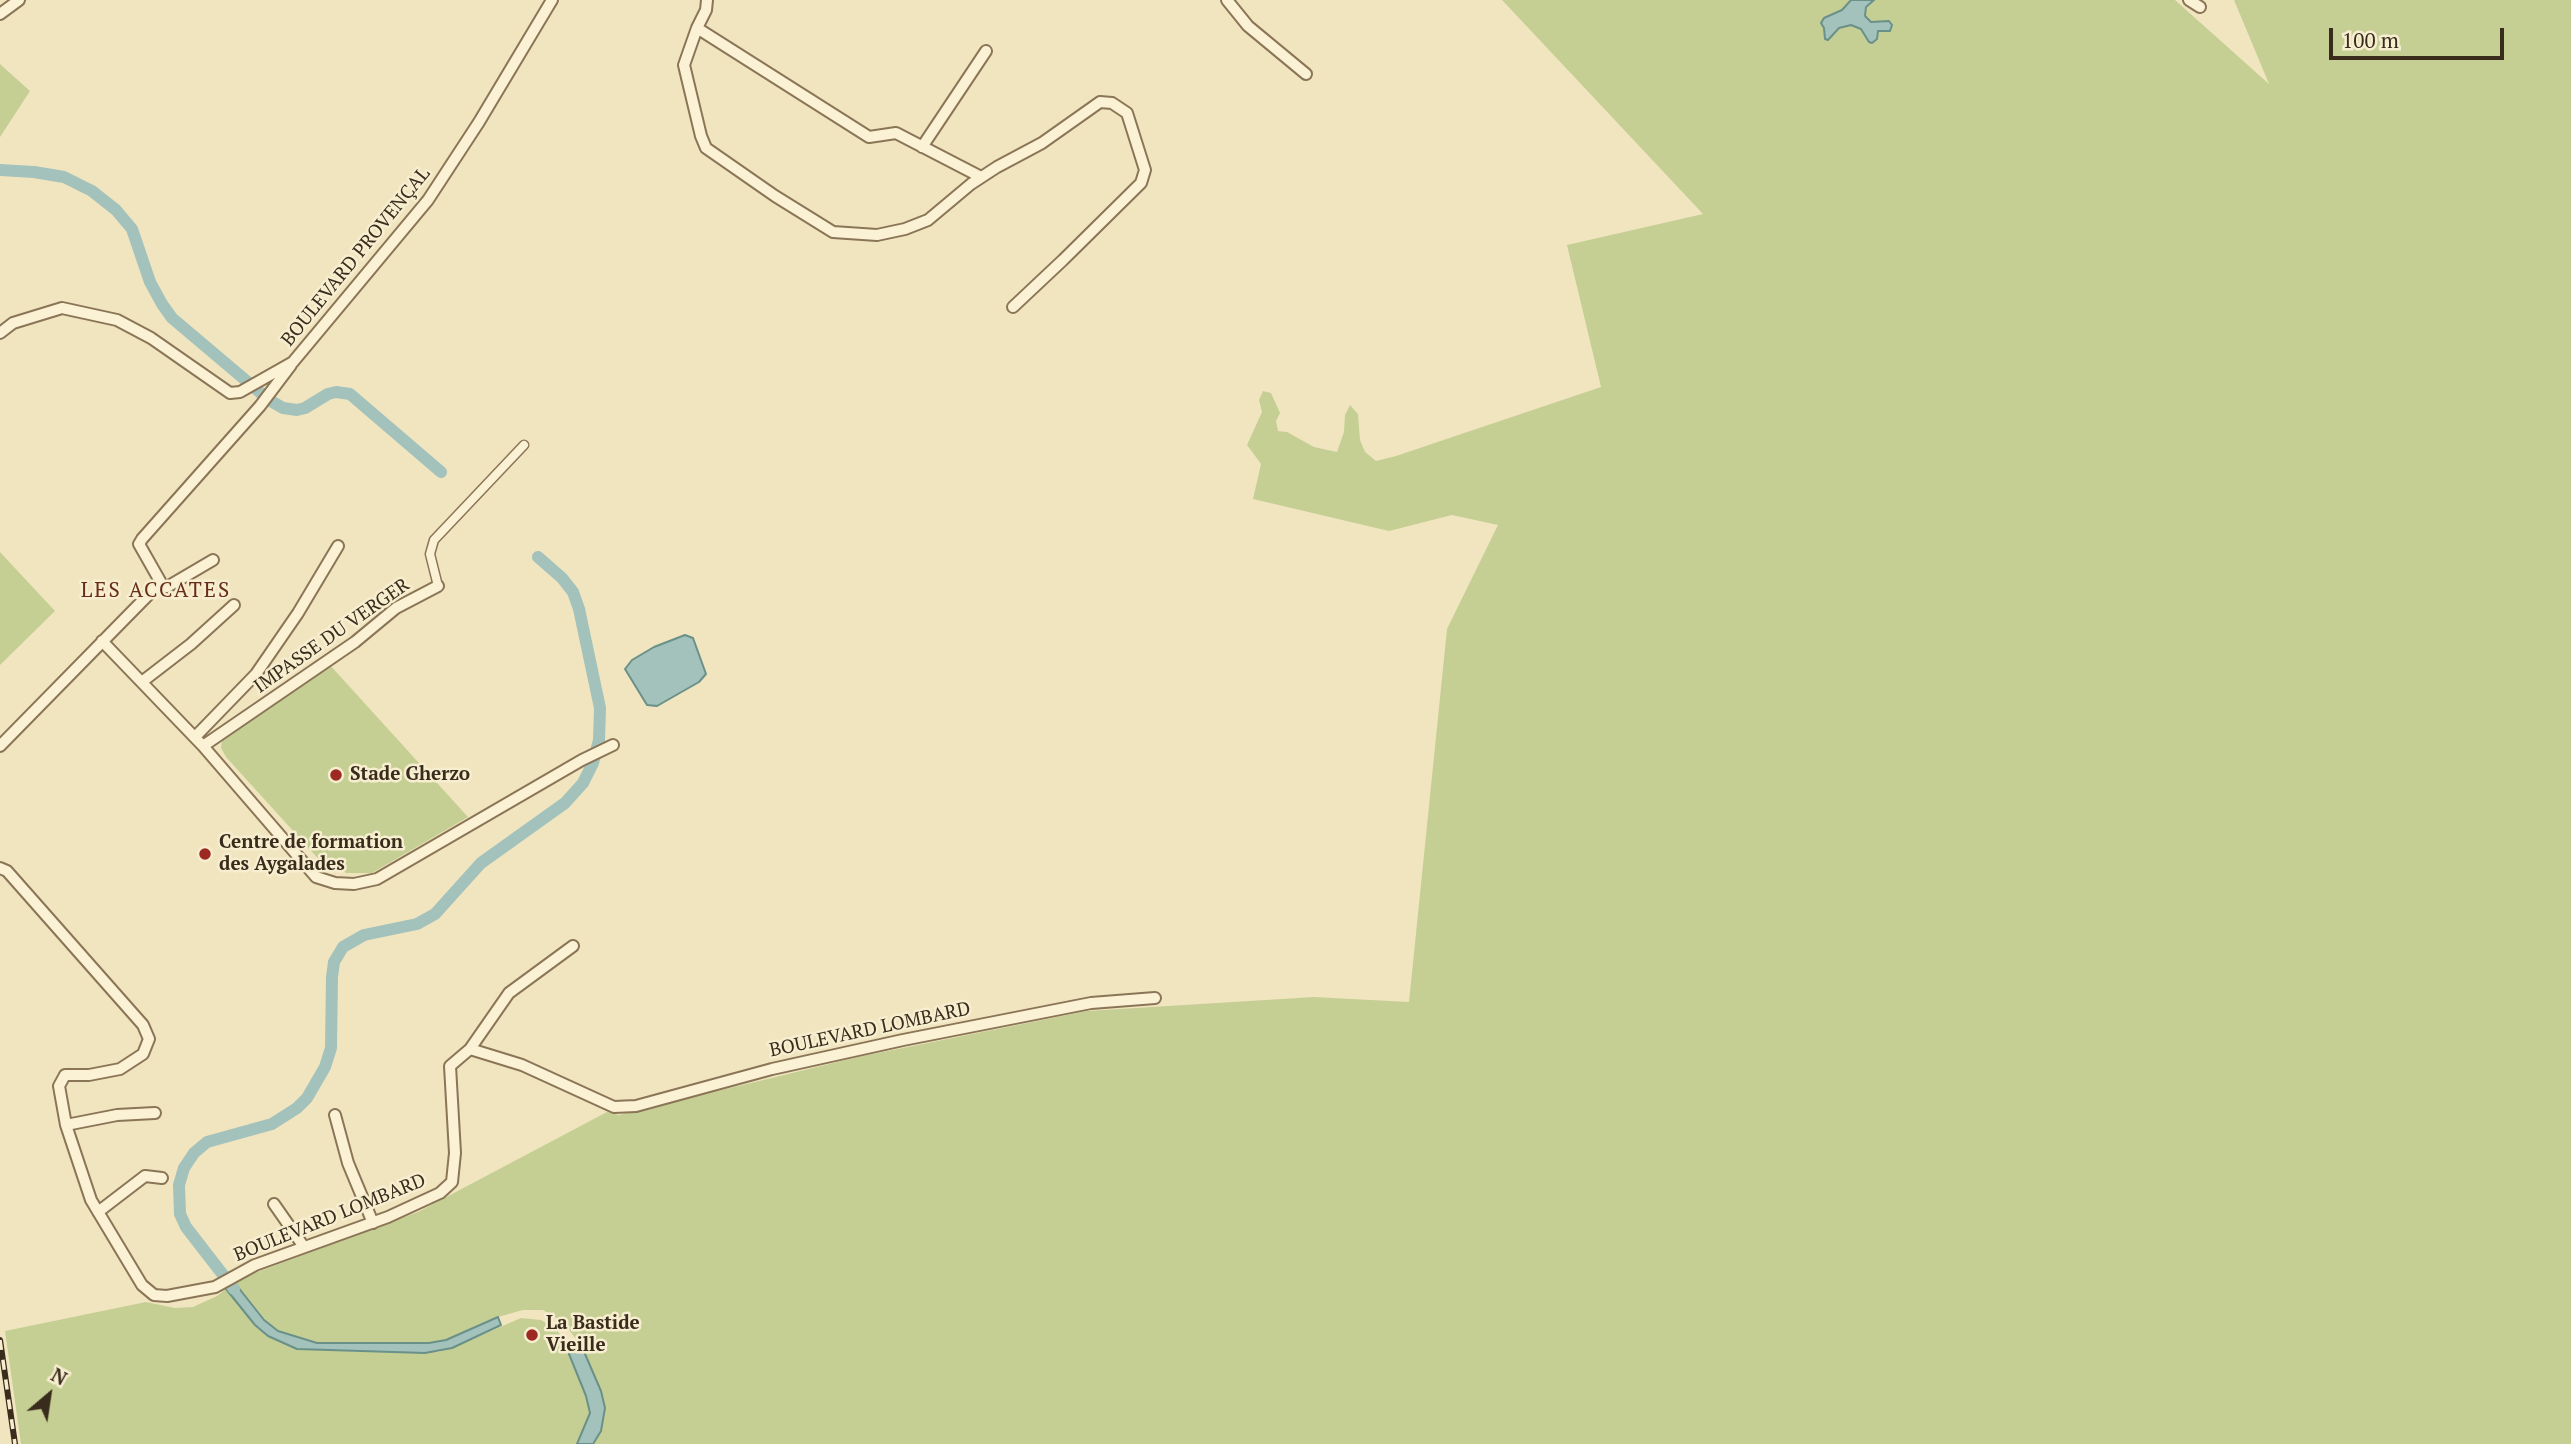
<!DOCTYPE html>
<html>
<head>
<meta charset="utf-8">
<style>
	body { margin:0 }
	#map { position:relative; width:2571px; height:1444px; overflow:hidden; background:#f1e5c0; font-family:"PT Serif",serif }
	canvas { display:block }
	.north { position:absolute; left:14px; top:1360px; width:70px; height:70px; -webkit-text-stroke:5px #f7eed0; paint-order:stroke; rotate:29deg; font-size:19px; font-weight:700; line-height:28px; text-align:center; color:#392c1c }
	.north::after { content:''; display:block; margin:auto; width:24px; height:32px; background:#392c1c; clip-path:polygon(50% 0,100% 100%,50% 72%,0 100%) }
	.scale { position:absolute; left:2329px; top:28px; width:175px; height:32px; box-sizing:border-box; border:4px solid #392c1c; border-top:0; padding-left:9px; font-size:21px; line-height:24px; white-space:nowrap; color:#392c1c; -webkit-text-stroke:5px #f7eed0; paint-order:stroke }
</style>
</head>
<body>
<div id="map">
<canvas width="2571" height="1444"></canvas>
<div class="north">N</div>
<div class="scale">100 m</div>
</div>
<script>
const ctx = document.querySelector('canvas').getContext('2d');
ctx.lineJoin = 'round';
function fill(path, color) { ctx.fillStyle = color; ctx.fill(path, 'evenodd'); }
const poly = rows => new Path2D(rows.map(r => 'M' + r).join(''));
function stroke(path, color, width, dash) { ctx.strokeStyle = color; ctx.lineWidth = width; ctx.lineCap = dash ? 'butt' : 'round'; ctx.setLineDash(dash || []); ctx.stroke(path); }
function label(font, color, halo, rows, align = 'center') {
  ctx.font = font + ' "PT Serif",serif'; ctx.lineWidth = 5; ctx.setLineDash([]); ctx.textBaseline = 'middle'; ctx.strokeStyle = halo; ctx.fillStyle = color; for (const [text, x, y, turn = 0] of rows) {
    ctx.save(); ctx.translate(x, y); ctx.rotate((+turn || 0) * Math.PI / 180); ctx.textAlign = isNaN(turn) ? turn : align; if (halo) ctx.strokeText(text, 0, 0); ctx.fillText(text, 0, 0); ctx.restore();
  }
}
const green = poly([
	[1502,0,2175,0,2269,84,2234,0,2571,0,2571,1444,593,1444,601,1431,601,1391,582,1347,563,1322,543,1310,523,1310,498,1317,446,1340,429,1343,317,1343,278,1331,264,1320,234,1282,236,1280,418,1212,607,1112,619,1115,858,1057,1087,1011,1314,997,1409,1002,1447,629,1498,525,1452,515,1389,531,1253,499,1261,464,1247,445,1262,412,1259,400,1263,391,1271,393,1280,413,1276,421,1278,431,1287,432,1314,447,1337,452,1344,432,1345,415,1350,405,1358,414,1360,440,1365,452,1376,461,1396,456,1601,387,1567,245,1703,214],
	[0,64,30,91,0,137],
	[0,552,55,611,0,665],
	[329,664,468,817,372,873,346,873,335,862,329,866,324,865,226,757,221,748,222,740,229,734],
	[226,1289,255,1325,281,1343,438,1352,452,1348,521,1318,541,1320,555,1328,568,1344,569,1354,586,1396,590,1413,583,1431,577,1444,21,1444,5,1331,146,1302,175,1308,193,1307,217,1296]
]);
const water = poly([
	[1851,0,1874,0,1866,7,1865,16,1871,22,1889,21,1892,25,1890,31,1878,31,1877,39,1872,43,1869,42,1861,29,1851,25,1839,28,1828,40,1825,39,1824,28,1821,23,1824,18,1842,10,1851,0],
	[685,635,693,638,706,674,699,682,657,706,647,705,625,669,632,660,654,647,685,635],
	[234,1282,264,1320,278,1331,317,1343,429,1343,446,1340,498,1317,501,1325,452,1348,425,1353,297,1349,268,1336,255,1325,226,1289,234,1282],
	[582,1347,601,1391,605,1408,601,1431,593,1444,577,1444,590,1413,586,1396,569,1354,582,1347]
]);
const canal = poly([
	[0,170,34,172,64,177,92,191,116,210,132,229,150,282,162,304,172,318,269,400,283,408,297,410,305,408,328,394,336,392,350,394,441,472],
	[234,1289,186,1227,180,1214,179,1185,184,1168,194,1153,207,1142,272,1124,297,1108,307,1098,325,1067,331,1048,332,977,334,962,343,947,364,935,417,924,435,914,481,863,565,803,583,783,593,763,599,740,600,708,579,609,573,592,562,578,538,557]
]);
const pedestrian = poly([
	[438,586,430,554,434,540,524,445]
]);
const minor = poly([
	[707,0,706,10,697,28,684,65,701,136,706,148,775,196,833,232,877,235,905,229,928,220,971,184,997,167,1042,143,1100,102,1112,103,1127,113,1145,170,1141,183,1063,260,1013,307],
	[1227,0,1248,26,1306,74],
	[2189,0,2200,7],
	[0,14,19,0],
	[697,28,869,137,896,133,981,177],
	[922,147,986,51],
	[0,333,13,323,62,308,117,320,151,338,230,393,240,392,293,362,428,200,479,122,552,0],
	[158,585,167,587,213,560],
	[102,641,203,746,316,877,335,883,354,884,377,879,582,760,613,745],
	[143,681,191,644,234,605],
	[195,737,256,674,298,613,338,546],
	[0,746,158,585,160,581,139,544,142,539,260,406,291,365],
	[203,746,355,642,396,608,438,586],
	[0,868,7,871,143,1025,149,1039,143,1054,120,1069,89,1075,65,1075,59,1086,66,1125,91,1200,142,1285,154,1295,167,1296,215,1287,255,1265,388,1217,440,1193,452,1182,455,1153,450,1066,470,1049,522,1065,614,1107,636,1106,772,1069,903,1040,1091,1003,1155,998],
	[470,1049,509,993,573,946],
	[335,1115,348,1163,373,1223],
	[66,1125,117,1115,155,1113],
	[274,1204,304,1247],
	[98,1212,145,1176,162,1178]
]);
const rail = poly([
	[0,1340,15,1444]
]);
const markers = [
	[336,775,7,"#9d2923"],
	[205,854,7,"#9d2923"],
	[532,1335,7,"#9d2923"]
];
const streetNames = [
	["BOULEVARD PROVENÇAL",356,257,-51],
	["IMPASSE DU VERGER",332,636,-35],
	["BOULEVARD LOMBARD",870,1030,-12],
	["BOULEVARD LOMBARD",330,1218,-22]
];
const poiNames = [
	["Stade Gherzo",350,775],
	["Centre de formation",219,843],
	["des Aygalades",219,865],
	["La Bastide",546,1324],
	["Vieille",546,1346]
];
const neighbourhoodNames = [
	["LES ACCATES",156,591]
];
fill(green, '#c5cf94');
fill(water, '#a3c2bb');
stroke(water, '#6a9189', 2);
stroke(canal, '#a3c2bb', 12);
stroke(pedestrian, '#8b7557', 11);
stroke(minor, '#8b7557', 14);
stroke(pedestrian, '#fbf1d4', 8);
stroke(minor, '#fbf1d4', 10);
stroke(rail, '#392c1c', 6);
stroke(rail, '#f7eed0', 3.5, [10]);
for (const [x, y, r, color] of markers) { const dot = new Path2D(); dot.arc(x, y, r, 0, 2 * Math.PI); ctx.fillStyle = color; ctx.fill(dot); stroke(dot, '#f7eed0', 2.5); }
label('19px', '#392c1c', '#f7eed0', streetNames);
label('bold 19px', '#392c1c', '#f7eed0', poiNames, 'left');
ctx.letterSpacing = '2px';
label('21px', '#692e19', '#f7eed0', neighbourhoodNames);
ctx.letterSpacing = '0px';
</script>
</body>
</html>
